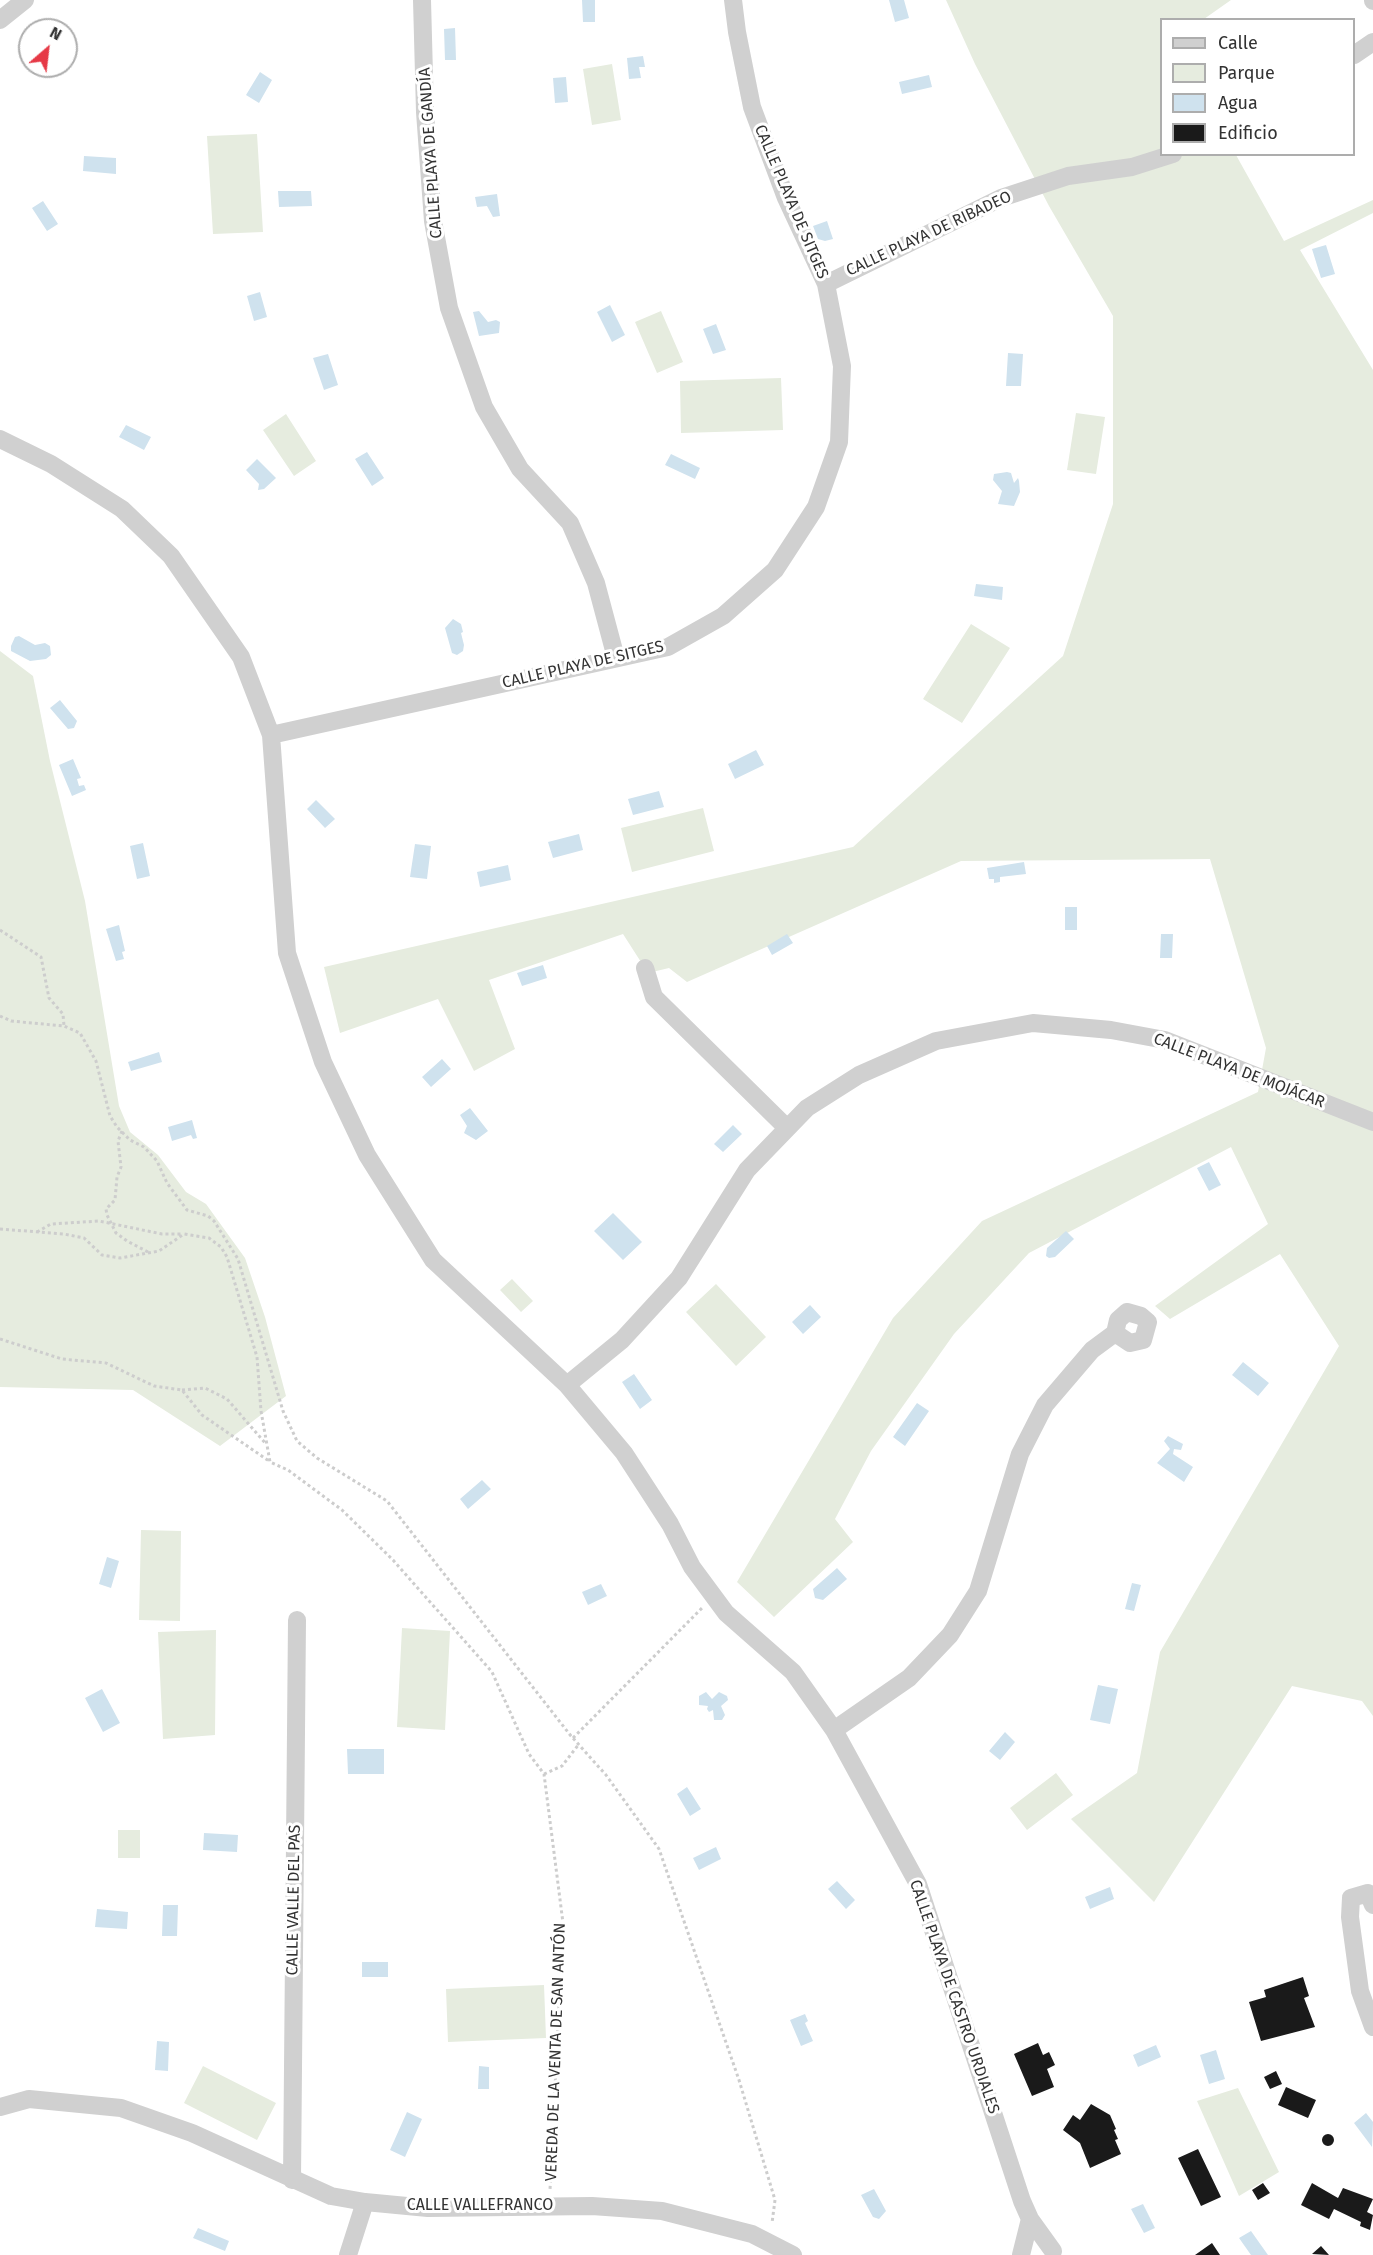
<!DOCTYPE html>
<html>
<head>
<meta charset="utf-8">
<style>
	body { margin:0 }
	#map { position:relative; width:1373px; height:2255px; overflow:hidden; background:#fff; font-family:"Fira Sans",sans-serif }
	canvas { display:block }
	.legend { position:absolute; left:1160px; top:18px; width:195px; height:138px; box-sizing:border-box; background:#fff; border:2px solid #adadad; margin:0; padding:8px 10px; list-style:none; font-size:18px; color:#333 }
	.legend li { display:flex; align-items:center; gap:12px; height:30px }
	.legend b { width:30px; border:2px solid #adadad }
	.north { position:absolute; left:18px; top:18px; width:60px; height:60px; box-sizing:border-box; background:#fff; border:2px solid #adadad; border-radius:50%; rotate:28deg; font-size:16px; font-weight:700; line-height:24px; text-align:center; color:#333 }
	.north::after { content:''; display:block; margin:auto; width:21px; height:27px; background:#e63946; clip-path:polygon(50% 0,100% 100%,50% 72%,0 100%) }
</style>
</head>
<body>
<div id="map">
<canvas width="1373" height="2255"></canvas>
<ul class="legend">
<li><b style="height:8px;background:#d0d0d0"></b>Calle</li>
<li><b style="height:16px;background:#e6ecdf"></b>Parque</li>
<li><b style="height:16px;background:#cfe2ee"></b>Agua</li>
<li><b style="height:16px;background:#1a1a1a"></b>Edificio</li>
</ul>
<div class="north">N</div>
</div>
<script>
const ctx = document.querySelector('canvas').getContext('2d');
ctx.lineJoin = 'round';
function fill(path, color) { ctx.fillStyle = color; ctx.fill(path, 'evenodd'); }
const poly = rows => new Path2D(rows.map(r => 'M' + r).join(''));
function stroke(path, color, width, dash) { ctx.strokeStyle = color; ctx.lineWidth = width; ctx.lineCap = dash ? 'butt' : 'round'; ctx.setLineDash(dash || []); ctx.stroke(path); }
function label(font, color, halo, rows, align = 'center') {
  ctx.font = font + ' "Fira Sans",sans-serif'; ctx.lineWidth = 6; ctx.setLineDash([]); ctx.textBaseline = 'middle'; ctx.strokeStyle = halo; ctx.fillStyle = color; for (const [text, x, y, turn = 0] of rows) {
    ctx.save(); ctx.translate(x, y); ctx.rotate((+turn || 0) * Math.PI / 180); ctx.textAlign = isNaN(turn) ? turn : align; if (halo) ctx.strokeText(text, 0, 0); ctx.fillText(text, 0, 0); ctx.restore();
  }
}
const green = poly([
	[946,0,1231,0,1204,19,1162,20,1162,154,1236,155,1284,241,1373,200,1373,213,1300,250,1373,370,1373,1716,1362,1701,1292,1686,1154,1902,1071,1819,1137,1773,1160,1652,1339,1346,1280,1254,1170,1319,1155,1306,1268,1224,1231,1147,1029,1253,954,1334,871,1451,835,1519,853,1542,774,1617,737,1582,893,1318,982,1221,1258,1092,1266,1048,1210,859,961,861,687,982,669,968,648,973,623,934,489,980,515,1049,474,1071,438,999,340,1033,324,967,853,847,1063,656,1113,504,1113,316,1049,206,975,64],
	[612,64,621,120,592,125,583,69],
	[257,134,263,232,213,234,207,136],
	[661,311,683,362,657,373,635,322],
	[781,378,783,430,681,433,680,381],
	[1076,413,1105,417,1096,474,1067,470],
	[286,414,316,461,294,476,263,430],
	[971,624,1010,648,962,723,923,699],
	[0,651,33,676,50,761,85,901,119,1106,130,1132,158,1155,186,1192,206,1204,245,1258,265,1317,286,1396,220,1446,133,1390,0,1387],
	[703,808,714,851,632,872,621,828],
	[512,1279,533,1301,521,1312,500,1290],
	[716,1284,766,1337,736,1366,686,1312],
	[141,1530,181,1531,180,1621,139,1620],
	[402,1628,450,1631,445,1730,397,1727],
	[216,1630,215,1735,163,1739,158,1632],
	[1056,1773,1073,1795,1027,1830,1010,1808],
	[118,1830,140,1830,140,1858,118,1858],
	[544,1985,546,2038,448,2042,446,1989],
	[203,2066,276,2103,257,2140,184,2103],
	[1238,2088,1279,2172,1239,2196,1197,2101]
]);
const water = poly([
	[582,0,595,0,595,22,583,22],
	[889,0,904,0,909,18,895,22],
	[455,28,456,60,445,60,444,29],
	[643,56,645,67,639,67,641,78,629,79,627,58],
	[260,72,272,80,259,103,246,95],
	[929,75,932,87,902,94,899,82],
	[566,77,568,102,555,103,553,78],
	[84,156,116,158,116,174,83,171],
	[278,191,311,191,312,206,279,207],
	[497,194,500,216,493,217,487,206,477,207,475,197],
	[43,201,58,224,47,231,32,208],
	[827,221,833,239,825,241,818,239,813,226],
	[1326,245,1335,274,1321,278,1312,249],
	[260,292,267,317,254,321,247,296],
	[610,305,625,335,612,342,597,312],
	[479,311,488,322,496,320,500,322,499,333,479,336,473,312],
	[716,324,726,350,713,354,703,329],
	[1008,353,1023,354,1021,386,1006,386],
	[328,354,338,385,324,390,313,358],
	[126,425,151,437,144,450,119,437],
	[367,452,384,478,372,486,355,459],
	[671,454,700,468,695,479,665,465],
	[257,459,276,478,264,489,258,490,259,484,246,470],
	[1007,472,1011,473,1014,483,1018,478,1019,481,1020,492,1014,506,998,504,1002,491,993,480,994,474],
	[976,584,1003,587,1002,600,974,596],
	[453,619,461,624,463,632,461,633,464,645,463,651,457,655,452,653,445,628],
	[19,636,35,645,45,643,50,646,51,655,46,659,30,661,11,651,11,646,15,637],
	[60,700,77,721,74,728,68,729,50,708],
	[756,750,764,765,735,779,728,764],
	[73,759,81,778,77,779,79,786,84,785,86,790,72,796,59,765],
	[659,791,664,807,633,815,628,799],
	[316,800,335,819,325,828,307,809],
	[579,834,583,850,553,858,548,842],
	[143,843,150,876,137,879,130,846],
	[415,844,431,846,427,879,410,877],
	[1024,862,1026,874,1000,877,1000,882,994,883,994,879,989,879,987,868],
	[508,865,511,880,480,887,477,872],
	[1065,907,1077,907,1077,930,1065,930],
	[119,925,125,951,122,952,124,959,116,961,106,929],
	[787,934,793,943,772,955,767,946],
	[1161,934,1173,934,1172,958,1160,958],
	[543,965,547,978,522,986,517,973],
	[159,1052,162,1062,131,1071,128,1062],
	[442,1059,451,1069,431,1087,422,1077],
	[470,1108,488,1131,476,1140,464,1133,467,1126,460,1115],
	[192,1120,197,1138,193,1139,191,1135,172,1141,168,1127],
	[733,1125,742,1134,723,1152,714,1144],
	[1209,1162,1221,1185,1209,1191,1197,1168],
	[613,1213,642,1242,623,1260,594,1231],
	[1066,1231,1074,1239,1055,1257,1049,1258,1046,1256,1047,1248],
	[810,1305,821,1317,803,1334,792,1322],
	[1243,1362,1269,1383,1258,1396,1232,1375],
	[634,1374,652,1400,640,1409,622,1382],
	[917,1403,929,1411,905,1446,893,1437],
	[1168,1436,1183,1444,1181,1450,1174,1449,1173,1454,1193,1467,1184,1482,1157,1463,1170,1449,1164,1441],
	[482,1480,491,1489,468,1509,460,1499],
	[107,1557,119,1561,111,1588,99,1584],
	[837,1568,847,1579,823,1600,815,1598,813,1589],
	[1132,1583,1141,1585,1134,1611,1125,1609],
	[601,1584,607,1596,588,1605,582,1592],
	[1098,1685,1118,1689,1110,1724,1090,1720],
	[102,1689,120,1723,103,1732,85,1698],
	[706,1692,712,1699,719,1692,727,1696,728,1700,721,1706,725,1715,722,1720,714,1720,713,1710,709,1712,707,1709,708,1706,699,1705,699,1696],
	[1005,1732,1015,1742,1000,1760,989,1751],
	[347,1749,384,1749,384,1774,348,1774],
	[687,1787,701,1809,690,1816,677,1794],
	[204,1833,238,1835,237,1852,203,1850],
	[716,1847,721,1859,699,1870,693,1858],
	[837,1881,855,1900,846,1909,828,1889],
	[1110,1887,1114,1899,1090,1909,1085,1897],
	[163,1905,178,1905,177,1936,162,1936],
	[97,1909,128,1912,127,1929,95,1927],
	[362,1962,388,1962,388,1977,362,1977],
	[805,2014,808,2021,805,2023,813,2041,801,2046,790,2020],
	[157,2041,169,2042,168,2071,155,2070],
	[1156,2045,1161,2057,1138,2067,1133,2055],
	[1216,2050,1225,2079,1209,2084,1200,2055],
	[479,2066,489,2067,489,2089,478,2089],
	[407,2112,422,2119,405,2157,390,2150],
	[1366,2113,1373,2122,1372,2147,1354,2123],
	[874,2189,886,2211,879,2219,873,2217,861,2195],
	[1143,2204,1155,2228,1144,2233,1131,2209],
	[198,2228,229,2241,225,2251,193,2238],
	[1251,2231,1268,2255,1251,2255,1239,2238]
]);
const building = poly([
	[1303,1977,1309,1996,1304,1998,1315,2027,1261,2041,1249,2002,1266,1997,1264,1990],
	[1038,2043,1043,2055,1049,2052,1055,2065,1047,2069,1054,2087,1032,2096,1014,2054],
	[1276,2071,1282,2084,1270,2089,1264,2077],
	[1286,2087,1316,2100,1308,2118,1278,2105],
	[1091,2104,1110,2115,1116,2129,1114,2130,1118,2139,1115,2140,1121,2154,1090,2168,1080,2143,1063,2130,1073,2115,1080,2120],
	'1322 2140a6 6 0 1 1 12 0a6 6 0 1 1-12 0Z',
	[1198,2149,1221,2197,1201,2206,1178,2158],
	[1263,2183,1270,2193,1258,2200,1252,2190],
	[1312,2183,1338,2198,1343,2188,1373,2199,1367,2212,1373,2215,1370,2230,1360,2226,1361,2222,1334,2209,1329,2219,1301,2205],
	[1212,2243,1220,2255,1195,2255],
	[1321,2246,1329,2255,1312,2254]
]);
const path = poly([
	[0,930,41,957,49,998,63,1014,64,1026],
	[0,1016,11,1021,64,1026,80,1033,96,1061,110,1116,117,1127,130,1140,144,1147,157,1161,167,1183,187,1210,208,1216,214,1221,238,1259,283,1411,297,1441,317,1458,387,1501,571,1736,606,1775,659,1849,739,2080,775,2200,772,2223],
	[122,1131,118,1141,121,1167,117,1177,115,1200,106,1209,107,1215,116,1233,127,1241,148,1252],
	[0,1229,64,1234,84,1238,102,1255,120,1258,159,1251,184,1234,209,1238,221,1247,227,1257,257,1357,261,1411,270,1462,288,1470,342,1510,393,1560,492,1672,529,1754,544,1774,563,1923,550,2190],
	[37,1232,51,1224,99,1221,162,1234,182,1234],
	[0,1339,62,1359,106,1363,154,1386,182,1390,202,1415,269,1461],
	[182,1390,205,1388,227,1399,266,1444],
	[573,1738,702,1608],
	[544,1774,562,1766,579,1744]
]);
const minor = poly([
	[422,0,425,112,433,221,449,308,484,407,520,469,570,523,596,583,616,658],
	[1373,0,1373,1],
	[0,20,25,0],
	[1354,55,1373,42],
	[826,284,1001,198,1068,176,1132,167,1173,154],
	[0,439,51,464,122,509,171,556,241,657,271,735,287,953,323,1062,367,1155,433,1260,567,1385,624,1453,670,1524,692,1567,726,1613,793,1672,834,1730,918,1884,1022,2201,1030,2219,1053,2251],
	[271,735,668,647,723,616,775,570,816,507,839,442,842,366,826,284,786,198,752,107,737,32,733,0],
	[645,968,654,997,787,1128],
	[1127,1312,1141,1316,1148,1322,1143,1340,1130,1343,1115,1333,1118,1320,1127,1312],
	[567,1385,622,1340,679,1278,747,1170,807,1108,859,1075,936,1041,1033,1023,1111,1030,1165,1040,1373,1122],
	[834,1730,909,1678,950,1635,978,1591,1020,1454,1045,1405,1092,1350,1115,1333],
	[1373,1905,1368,1893,1351,1898,1350,1917,1360,1991,1373,2027],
	[0,2107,29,2099,121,2108,192,2133,331,2196,365,2202,428,2208,592,2206,662,2211,752,2234,793,2255],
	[292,2180,297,1620],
	[348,2255,365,2202],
	[1021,2255,1030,2219]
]);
const streetNames = [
	["CALLE PLAYA DE GANDÍA",431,153,-94],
	["CALLE PLAYA DE SITGES",791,202,67],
	["CALLE PLAYA DE RIBADEO",929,234,-25],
	["CALLE PLAYA DE SITGES",583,665,-13],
	["CALLE PLAYA DE MOJÁCAR",1239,1071,21],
	["CALLE VALLE DEL PAS",294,1900,-89],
	["CALLE PLAYA DE CASTRO URDIALES",954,1997,71],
	["VEREDA DE LA VENTA DE SAN ANTÓN",556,2052,-88],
	["CALLE VALLEFRANCO",480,2206]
];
fill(green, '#e6ecdf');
fill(water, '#cfe2ee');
fill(building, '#1a1a1a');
stroke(path, '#cdcdcd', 3, [3, 3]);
stroke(minor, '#d0d0d0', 18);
label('16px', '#333', '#fff', streetNames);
</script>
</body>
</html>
